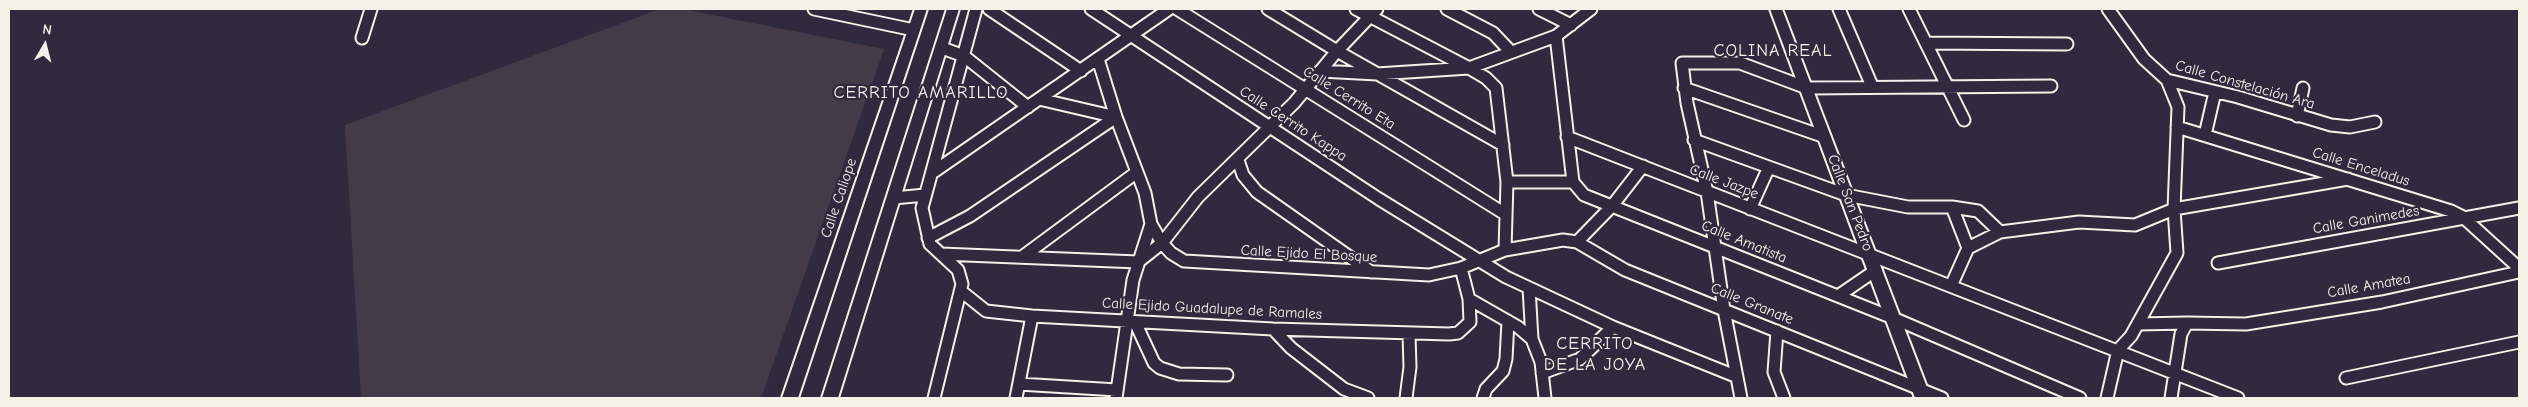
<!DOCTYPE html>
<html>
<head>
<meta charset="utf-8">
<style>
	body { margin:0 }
	#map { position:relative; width:2528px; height:407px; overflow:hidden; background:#2f2a3d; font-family:"Comic Neue",sans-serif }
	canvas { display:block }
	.frame { position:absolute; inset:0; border:10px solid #f4f1e8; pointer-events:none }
	.north { position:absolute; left:20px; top:20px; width:50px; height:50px; -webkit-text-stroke:4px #2f2a3d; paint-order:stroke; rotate:8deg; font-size:14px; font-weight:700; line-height:20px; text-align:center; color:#f4f1e8 }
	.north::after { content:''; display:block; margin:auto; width:18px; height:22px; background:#f4f1e8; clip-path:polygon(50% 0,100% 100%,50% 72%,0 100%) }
</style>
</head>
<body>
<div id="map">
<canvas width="2528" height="407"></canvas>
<div class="frame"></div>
<div class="north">N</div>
</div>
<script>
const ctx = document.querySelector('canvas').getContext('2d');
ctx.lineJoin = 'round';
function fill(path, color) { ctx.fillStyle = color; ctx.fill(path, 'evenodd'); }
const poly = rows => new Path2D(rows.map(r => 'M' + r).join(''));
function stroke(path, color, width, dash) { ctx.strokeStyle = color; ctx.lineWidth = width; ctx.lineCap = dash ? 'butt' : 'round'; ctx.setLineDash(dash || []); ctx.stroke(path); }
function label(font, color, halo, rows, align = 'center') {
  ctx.font = font + ' "Comic Neue",sans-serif'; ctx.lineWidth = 4.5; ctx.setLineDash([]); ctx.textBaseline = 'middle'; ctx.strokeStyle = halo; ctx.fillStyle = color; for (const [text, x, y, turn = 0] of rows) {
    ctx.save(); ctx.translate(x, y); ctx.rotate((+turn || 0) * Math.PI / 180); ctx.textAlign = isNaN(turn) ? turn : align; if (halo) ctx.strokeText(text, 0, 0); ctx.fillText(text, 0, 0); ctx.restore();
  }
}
const built = poly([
	[660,9,682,9,884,49,761,398,361,398,345,125]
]);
const minor = poly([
	[814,9,914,30],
	[989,9,1081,71],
	[1091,9,1379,199,1506,277,1613,327,1735,376],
	[1177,9,1505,214],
	[1268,9,1337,51,1503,145],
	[1356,9,1469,68,1486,78,1496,88,1507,182,1505,250],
	[1447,9,1493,33,1511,52],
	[1539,9,1571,25],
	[1839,9,1872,86],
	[1909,9,1964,120],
	[2108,9,2144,59,2167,80,2238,97,2331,125,2350,127,2375,122],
	[1556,36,1573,182,1584,195,1893,318,2080,398],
	[362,38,371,9],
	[1926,43,2067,44],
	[942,48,964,56,1028,107],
	[1098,59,1116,117,1145,193,1151,224,1162,243,1171,253,1184,261,1429,275,1461,268,1505,250,1563,240,1577,242,1625,270,1942,398],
	[1320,71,1377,74,1469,68,1556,36,1591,9],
	[1684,88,1825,137],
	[1039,99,1116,117],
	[2297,116,2303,88],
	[2177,127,2451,211,2463,217,2519,268],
	[2205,135,2215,92],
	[1567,137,2238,398],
	[1694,140,1846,195,1908,207,1952,207,1978,211,2000,232],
	[1238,160,1243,175,1257,192,1371,272],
	[932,173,1169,9],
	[1507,182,1573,182],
	[894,198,925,195],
	[1750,209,1769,167],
	[928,238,970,216,1116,117],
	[1577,242,1612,206,1643,166],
	[1968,248,2000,232,2079,222,2135,225,2174,209,2348,179],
	[941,254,1138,262],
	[1022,257,1137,172],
	[1138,262,1162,243,1198,197,1294,103,1337,51,1377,9],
	[2218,263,2519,208],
	[1951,286,1968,248,1952,207],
	[1529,288,1532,339],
	[961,291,986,311,1032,316,1273,329,1449,334,1458,333,1470,322,1469,299,1461,268],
	[1838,296,1876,270],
	[1469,299,1518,327,1532,339,1541,362,1545,398],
	[1135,322,1154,363,1160,368,1179,374,1227,375],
	[2138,324,2187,323],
	[1273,329,1291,348,1344,389,1368,398],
	[1777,331,1774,372,1784,398],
	[1542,373,1580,359,1613,327],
	[2346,378,2519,342],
	[1019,384,1117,390],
	[934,398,962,284,958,270,930,244,922,208,976,9],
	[1016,398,1032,316],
	[1116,398,1133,280,1151,224],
	[1406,398,1410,367,1409,334],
	[1483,398,1486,389,1503,371,1506,359,1508,321],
	[1741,398,1724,310,1707,192,1687,103,1682,63,1740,63,1807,88,2051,86],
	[2107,398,2118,350,2131,336,2177,253,2174,209,2178,107,2167,80],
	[2171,398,2181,334,2187,323,2246,324,2382,302,2519,272]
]);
const tertiary = poly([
	[915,9,927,9,798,398,782,398,915,9],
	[947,9,959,9,838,398,822,398,947,9],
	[1770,9,1782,9,1931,398,1915,398,1770,9]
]);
const streetNames = [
	["Calle Constelación Ara",2245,85,16],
	["Calle Cerrito Eta",1349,98,32],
	["Calle Cerrito Kappa",1293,124,33],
	["Calle Enceladus",2361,167,17],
	["Calle Jazpe",1724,182,21],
	["Calle Caliope",839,198,-71],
	["Calle San Pedro",1850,203,69],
	["Calle Ganimedes",2366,220,-10],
	["Calle Amatista",1744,242,22],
	["Calle Ejido El Bosque",1309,254,3],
	["Calle Amatea",2369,286,-10],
	["Calle Granate",1752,304,22],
	["Calle Ejido Guadalupe de Ramales",1212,309,3]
];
const quarterNames = [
	["COLINA REAL",1773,51],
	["CERRITO AMARILLO",921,93],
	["CERRITO",1595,344],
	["DE LA JOYA",1595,365]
];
fill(built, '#433c48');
stroke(minor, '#f4f1e8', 15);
stroke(tertiary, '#f4f1e8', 4);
stroke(minor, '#2f2a3d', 11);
fill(tertiary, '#2f2a3d');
label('15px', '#f4f1e8', '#2f2a3d', streetNames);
ctx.letterSpacing = '1px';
label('18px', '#f4f1e8', '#2f2a3d', quarterNames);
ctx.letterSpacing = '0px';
</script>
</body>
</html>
